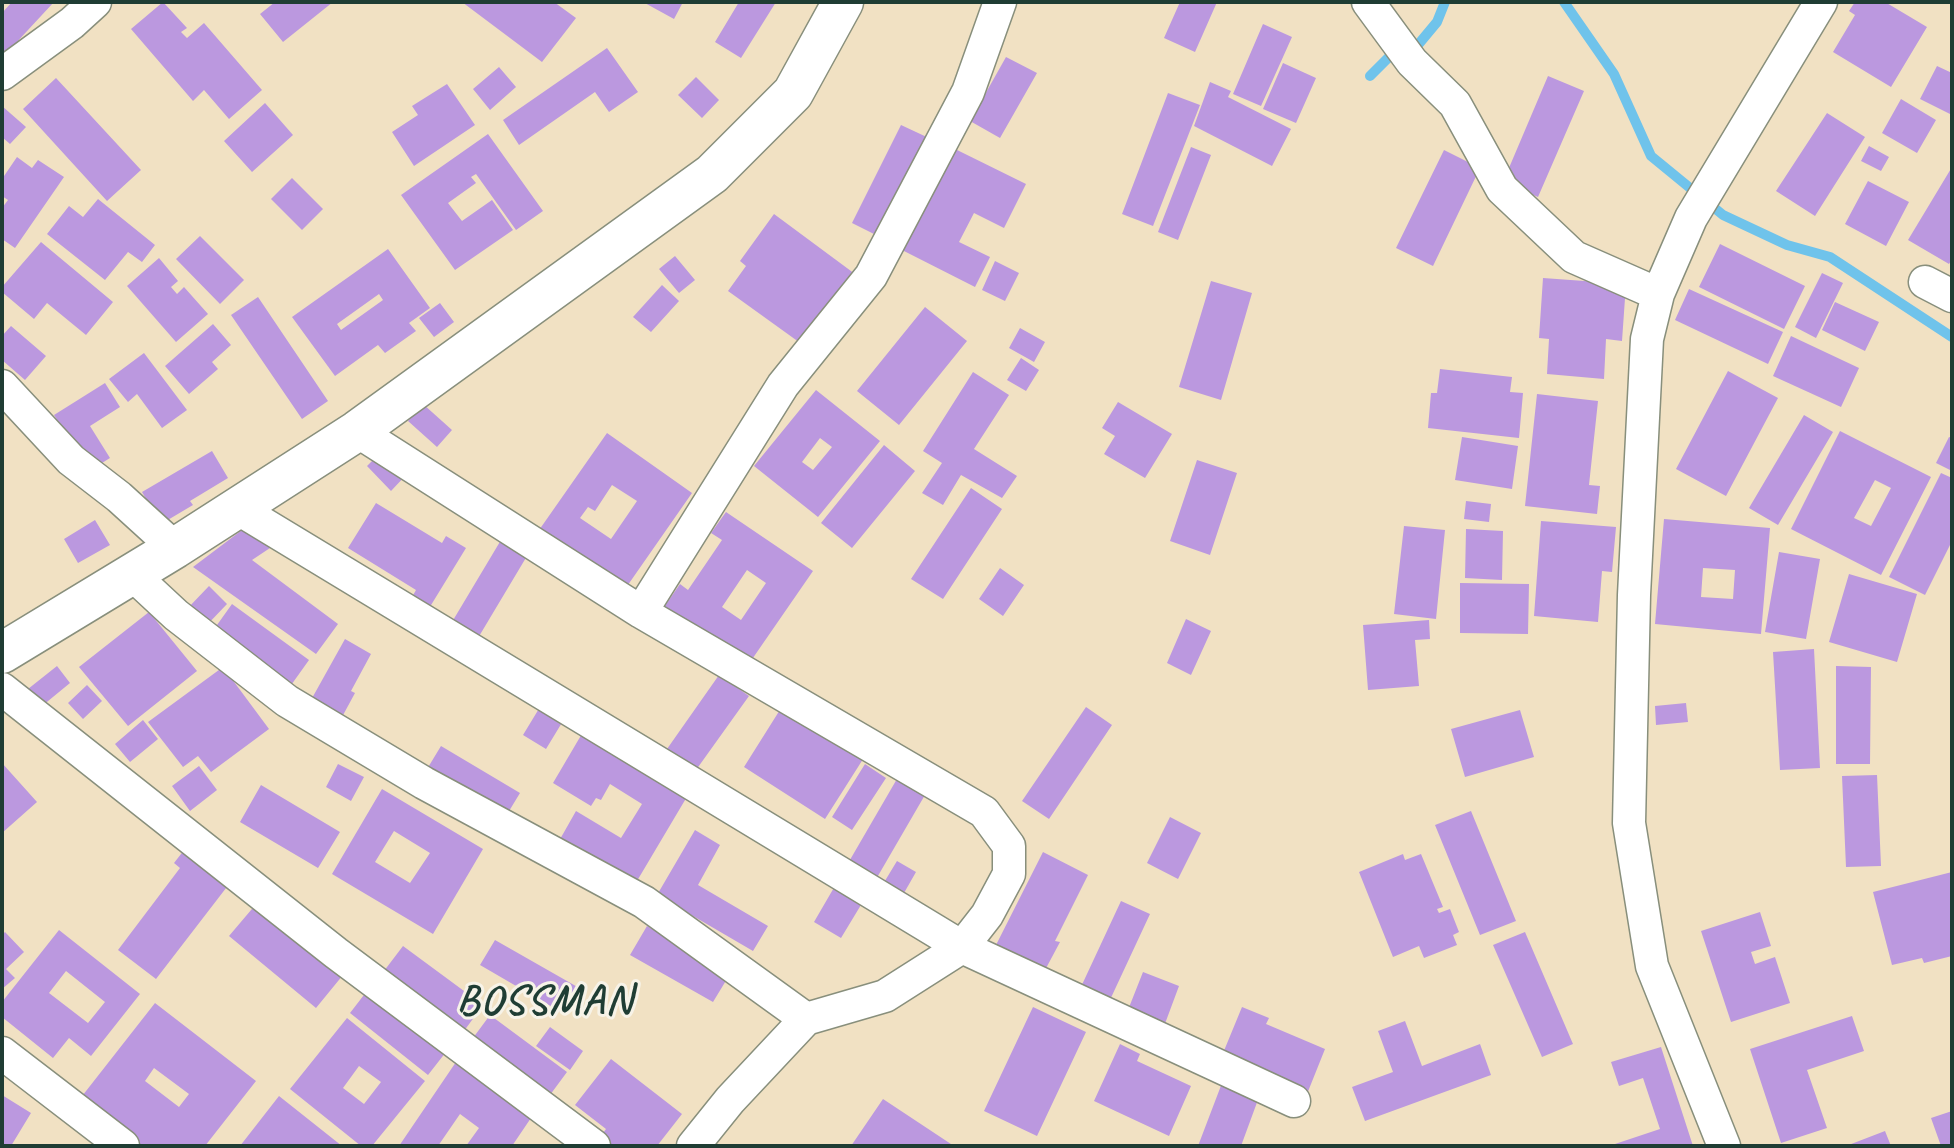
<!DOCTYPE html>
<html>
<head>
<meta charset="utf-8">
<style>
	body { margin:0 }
	#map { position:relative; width:1954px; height:1148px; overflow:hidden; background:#f1e1c3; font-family:Caveat,sans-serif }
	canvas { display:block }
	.frame { position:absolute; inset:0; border:4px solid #1f3d34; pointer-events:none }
</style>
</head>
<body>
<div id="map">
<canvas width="1954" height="1148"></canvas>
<div class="frame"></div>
</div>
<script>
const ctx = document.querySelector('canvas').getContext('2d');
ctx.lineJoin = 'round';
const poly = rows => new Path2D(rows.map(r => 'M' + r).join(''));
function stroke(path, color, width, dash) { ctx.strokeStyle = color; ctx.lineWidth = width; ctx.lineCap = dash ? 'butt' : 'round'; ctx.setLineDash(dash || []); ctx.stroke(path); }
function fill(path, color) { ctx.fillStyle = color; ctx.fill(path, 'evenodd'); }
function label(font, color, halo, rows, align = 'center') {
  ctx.font = font + ' Caveat,sans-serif'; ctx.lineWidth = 6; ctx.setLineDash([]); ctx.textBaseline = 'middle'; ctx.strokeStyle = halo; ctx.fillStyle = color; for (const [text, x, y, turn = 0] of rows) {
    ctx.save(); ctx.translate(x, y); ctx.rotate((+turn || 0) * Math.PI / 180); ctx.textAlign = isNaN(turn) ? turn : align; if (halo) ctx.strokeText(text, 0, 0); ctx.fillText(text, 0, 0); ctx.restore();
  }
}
const stream = poly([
	[1564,2,1614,74,1651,156,1723,215,1787,245,1830,257,1952,337],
	[1370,76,1390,56,1417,46,1437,22,1445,2]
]);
const building = poly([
	[12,2,54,2,2,58,2,13],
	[163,2,187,28,181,32,187,38,204,23,262,90,229,119,204,90,193,101,131,29],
	[275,2,333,2,283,42,260,14],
	[462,2,554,2,576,18,542,62],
	[643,2,683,2,674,19],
	[739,2,776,2,741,58,715,42],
	[1180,2,1217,2,1195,52,1164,38],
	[1855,2,1885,2,1927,27,1891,87,1833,52,1855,15,1849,11],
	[1263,24,1292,37,1261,106,1233,94],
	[607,48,638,92,609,112,595,92,519,145,503,120],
	[1006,57,1037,73,1000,138,970,121],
	[1283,63,1316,78,1296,123,1263,109],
	[1937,66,1952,73,1952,115,1920,99],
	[499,67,516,87,490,110,473,89],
	[1548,76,1584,91,1538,197,1503,182],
	[696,77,719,100,702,118,678,95],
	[56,78,141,170,107,201,23,109],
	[1210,82,1231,91,1228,97,1291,129,1272,166,1194,126],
	[447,84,475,125,414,166,392,132,418,115,412,106],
	[1168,93,1200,105,1153,226,1122,214],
	[1901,99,1936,120,1917,153,1882,133],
	[265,103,293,135,252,172,224,141],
	[2,106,26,127,10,144,2,137],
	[1827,113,1865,137,1815,216,1776,191],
	[901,125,931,139,882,238,852,223],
	[488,134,543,211,516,230,476,174,471,177,476,183,448,203,462,221,492,200,513,230,455,270,401,195],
	[1869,146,1889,157,1881,171,1861,161],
	[1191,147,1211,155,1178,240,1158,232],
	[953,148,1026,184,1004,228,974,213,959,242,990,257,975,287,902,250],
	[1444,150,1480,168,1433,266,1396,248],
	[17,157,32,168,38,160,64,177,15,248,2,239,2,208,8,200,2,196,2,179],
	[1952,167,1952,259,1949,264,1908,240],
	[292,178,323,209,302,230,271,199],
	[1868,181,1909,202,1886,246,1845,224],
	[98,199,155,245,142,262,128,252,105,280,47,234,69,206,83,217],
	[774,214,855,274,803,345,728,291,746,266,740,261],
	[200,236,244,280,220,304,176,259],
	[41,242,113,302,86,335,47,303,34,319,2,292,2,287],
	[1720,244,1805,286,1784,329,1699,287],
	[388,249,430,308,409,323,416,331,385,353,378,345,335,376,292,317],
	[379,294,383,300,341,330,337,324],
	[675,256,695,280,679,293,659,269],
	[159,258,178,281,171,287,177,294,184,287,208,314,176,342,127,286],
	[995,261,1019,273,1005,301,982,290],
	[1822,273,1843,283,1816,338,1795,327],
	[1543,278,1626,284,1622,341,1606,339,1604,379,1547,374,1549,339,1539,338],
	[1211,281,1252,293,1221,400,1179,387],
	[662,285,679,301,651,332,633,317],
	[1689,289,1783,332,1768,364,1675,320],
	[258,297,328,401,302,419,231,315],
	[1835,302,1879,322,1865,351,1822,330],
	[440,303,454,322,434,337,419,318],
	[925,307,967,341,899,425,857,391],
	[213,324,231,345,212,362,218,369,189,394,165,366],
	[11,326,46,356,25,380,2,360,2,336],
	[1020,328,1045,342,1034,362,1009,348],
	[1791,336,1859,368,1841,407,1773,376],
	[144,353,187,410,162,428,137,394,128,402,109,379],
	[1021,358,1039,370,1026,391,1007,380],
	[1440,369,1512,377,1510,392,1523,393,1519,438,1428,428,1431,393,1437,393],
	[1728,371,1778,398,1726,496,1676,469],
	[973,372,1009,395,974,449,1017,476,1002,498,961,475,943,505,922,493,942,463,923,451],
	[105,383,120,407,90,426,110,458,89,471,54,415],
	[816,390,880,441,818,517,754,466],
	[820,438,832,447,813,470,802,462],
	[1537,394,1598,401,1589,485,1600,486,1597,514,1525,506],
	[1118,402,1172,434,1145,478,1104,454,1115,436,1102,428],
	[423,404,452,430,437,447,408,421],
	[1804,415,1833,432,1778,525,1749,508],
	[1840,431,1931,477,1881,575,1791,529],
	[1875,480,1891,488,1871,526,1854,518],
	[607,433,692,493,623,592,537,533],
	[612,485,637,501,611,539,580,518,588,507,595,511],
	[1462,437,1518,446,1512,489,1455,480],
	[1949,437,1952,438,1952,471,1936,463],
	[884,445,915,471,852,548,821,523],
	[212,451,228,478,190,501,193,505,161,524,142,492],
	[382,451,407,474,391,491,367,466],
	[1197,460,1237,473,1210,555,1170,541],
	[1941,473,1952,478,1952,541,1925,595,1889,577],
	[971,488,1002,509,943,599,911,579],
	[1466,501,1491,504,1489,522,1464,519],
	[376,503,442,543,446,536,466,548,428,610,411,599,416,590,348,548],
	[726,512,813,571,746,668,662,610,680,584,688,590,722,540,711,533],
	[747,570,766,583,741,620,722,607],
	[1664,519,1770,528,1761,634,1655,624],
	[1703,568,1735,570,1733,599,1701,597],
	[95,520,110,545,78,563,64,539],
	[1541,521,1616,527,1612,572,1602,571,1598,622,1534,616],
	[250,524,270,548,252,560,338,624,316,654,193,567],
	[1404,526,1445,530,1436,619,1394,614],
	[1466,529,1503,531,1502,580,1465,578],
	[504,535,530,551,478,638,452,622],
	[1779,552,1820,559,1806,639,1765,632],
	[1000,568,1024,585,1003,616,979,599],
	[1849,574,1917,594,1897,662,1829,642],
	[1460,583,1529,584,1528,634,1460,633],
	[209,586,227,604,205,627,187,609],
	[232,604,309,660,289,688,212,632],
	[149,612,197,671,128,726,79,667],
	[1186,619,1211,631,1191,675,1167,663],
	[1429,620,1430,639,1415,640,1419,686,1368,690,1363,625],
	[345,639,371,654,351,691,355,693,342,717,311,700],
	[1814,649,1820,768,1780,770,1773,652],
	[57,666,70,683,42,706,28,689],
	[1836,666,1871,667,1870,764,1836,764],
	[223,667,269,729,211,772,198,756,183,767,148,722],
	[719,675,749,696,696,770,667,749],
	[87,685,102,701,83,719,68,703],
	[1686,703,1688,722,1656,725,1655,706],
	[783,705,865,756,825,819,744,767],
	[540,707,563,721,546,749,523,735],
	[1086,707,1112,725,1049,819,1022,801],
	[1520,710,1534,757,1465,777,1451,729],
	[143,720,158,739,130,762,115,744],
	[583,732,688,795,634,886,559,841,576,811,621,838,642,804,610,784,601,800,596,798,591,806,553,783],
	[441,746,520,793,503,821,424,774],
	[2,763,37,802,2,833],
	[338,764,364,777,351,801,326,787],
	[865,764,886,778,852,830,832,817],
	[199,766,217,790,190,811,172,786],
	[901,772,929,788,875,881,847,865],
	[1877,775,1881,866,1846,867,1842,776],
	[261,785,340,832,318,868,240,822],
	[382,789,483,849,433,934,332,874],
	[394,831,430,853,410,883,375,862],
	[1471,811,1516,921,1480,935,1435,825],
	[1170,817,1201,833,1178,879,1147,863],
	[695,830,720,845,698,885,768,926,753,951,657,895],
	[188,845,233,879,156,979,118,950,180,868,174,863],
	[1043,852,1088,875,1055,941,1060,942,1044,972,995,947],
	[1403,854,1405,860,1421,854,1443,907,1437,909,1439,913,1450,909,1459,932,1453,935,1457,945,1424,958,1419,946,1393,957,1359,872],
	[897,861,916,872,900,900,880,889],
	[1952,872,1952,956,1924,963,1922,958,1892,965,1873,892],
	[839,879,867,895,841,938,814,922],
	[1121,901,1150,914,1109,1002,1080,989],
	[257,903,343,975,316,1008,229,936],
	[1760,912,1771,946,1751,952,1755,964,1775,957,1790,1003,1731,1022,1701,931],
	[647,926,730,974,713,1002,630,955],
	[59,930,140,994,91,1056,69,1038,53,1058,2,1017,2,1002],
	[66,971,105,1002,88,1023,49,993],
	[5,932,24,952,6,969,15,978,2,989,2,935],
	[1525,932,1573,1044,1542,1057,1493,945],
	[495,940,581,989,566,1015,480,965],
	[403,946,483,1005,464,1031,384,971],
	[1143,972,1179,986,1163,1029,1126,1015],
	[367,991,446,1052,428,1075,350,1013],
	[155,1003,256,1081,205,1146,139,1146,79,1100],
	[154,1068,189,1094,179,1107,145,1081],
	[1033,1007,1086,1032,1037,1136,984,1111],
	[1242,1007,1269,1018,1266,1024,1325,1049,1307,1094,1221,1058],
	[490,1015,567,1072,550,1095,473,1038],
	[1852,1016,1864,1051,1807,1070,1827,1128,1781,1143,1750,1049],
	[347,1018,425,1081,372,1146,361,1146,290,1089],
	[359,1066,381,1082,364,1104,343,1088],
	[1405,1021,1422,1066,1480,1044,1491,1075,1365,1121,1352,1087,1393,1072,1378,1031],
	[550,1027,583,1051,570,1070,536,1046],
	[1120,1044,1140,1054,1137,1061,1191,1086,1169,1136,1094,1101],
	[1661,1047,1693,1146,1609,1146,1660,1129,1643,1078,1619,1086,1611,1062],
	[611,1059,682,1114,657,1146,611,1146,600,1137,606,1129,575,1105],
	[456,1062,533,1115,512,1146,466,1146,479,1128,460,1114,438,1146,399,1146],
	[1222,1083,1259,1097,1241,1146,1198,1146],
	[2,1095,31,1113,11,1146,2,1146],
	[279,1096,342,1146,285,1146,283,1144,281,1146,240,1146],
	[883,1099,954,1146,851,1146],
	[1952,1111,1952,1146,1941,1146,1931,1118],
	[1885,1131,1891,1146,1846,1146]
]);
const minor = poly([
	[1368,2,1412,62,1455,104,1502,189,1574,257,1658,294],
	[2,74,72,23,95,2],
	[1925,282,1952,296],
	[2,386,71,460,119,497,175,548],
	[357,431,641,612,984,812,1009,846,1009,874,987,915,962,947,885,996,806,1019,730,1100,693,1146],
	[237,508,962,947,1294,1101],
	[133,575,176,615,287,701,424,783,644,902,806,1019],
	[641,612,783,385,871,276,968,92,1000,2],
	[2,689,336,953,594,1146],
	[2,1053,123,1146],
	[1724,1146,1652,966,1629,823,1634,595,1647,339,1658,294,1691,218,1821,2]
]);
const tertiary = poly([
	[2,653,175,548,357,431,712,174,793,93,843,2]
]);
const districtNames = [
	["BOSSMAN",545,1002]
];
stroke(stream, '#6fc3eb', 10);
fill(building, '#bb98df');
stroke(minor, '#888f7c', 35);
stroke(tertiary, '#888f7c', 43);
stroke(minor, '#fff', 32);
stroke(tertiary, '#fff', 40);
ctx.letterSpacing = '2px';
label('bold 42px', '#1f3d34', '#f7f3e8', districtNames);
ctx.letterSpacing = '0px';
</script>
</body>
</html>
